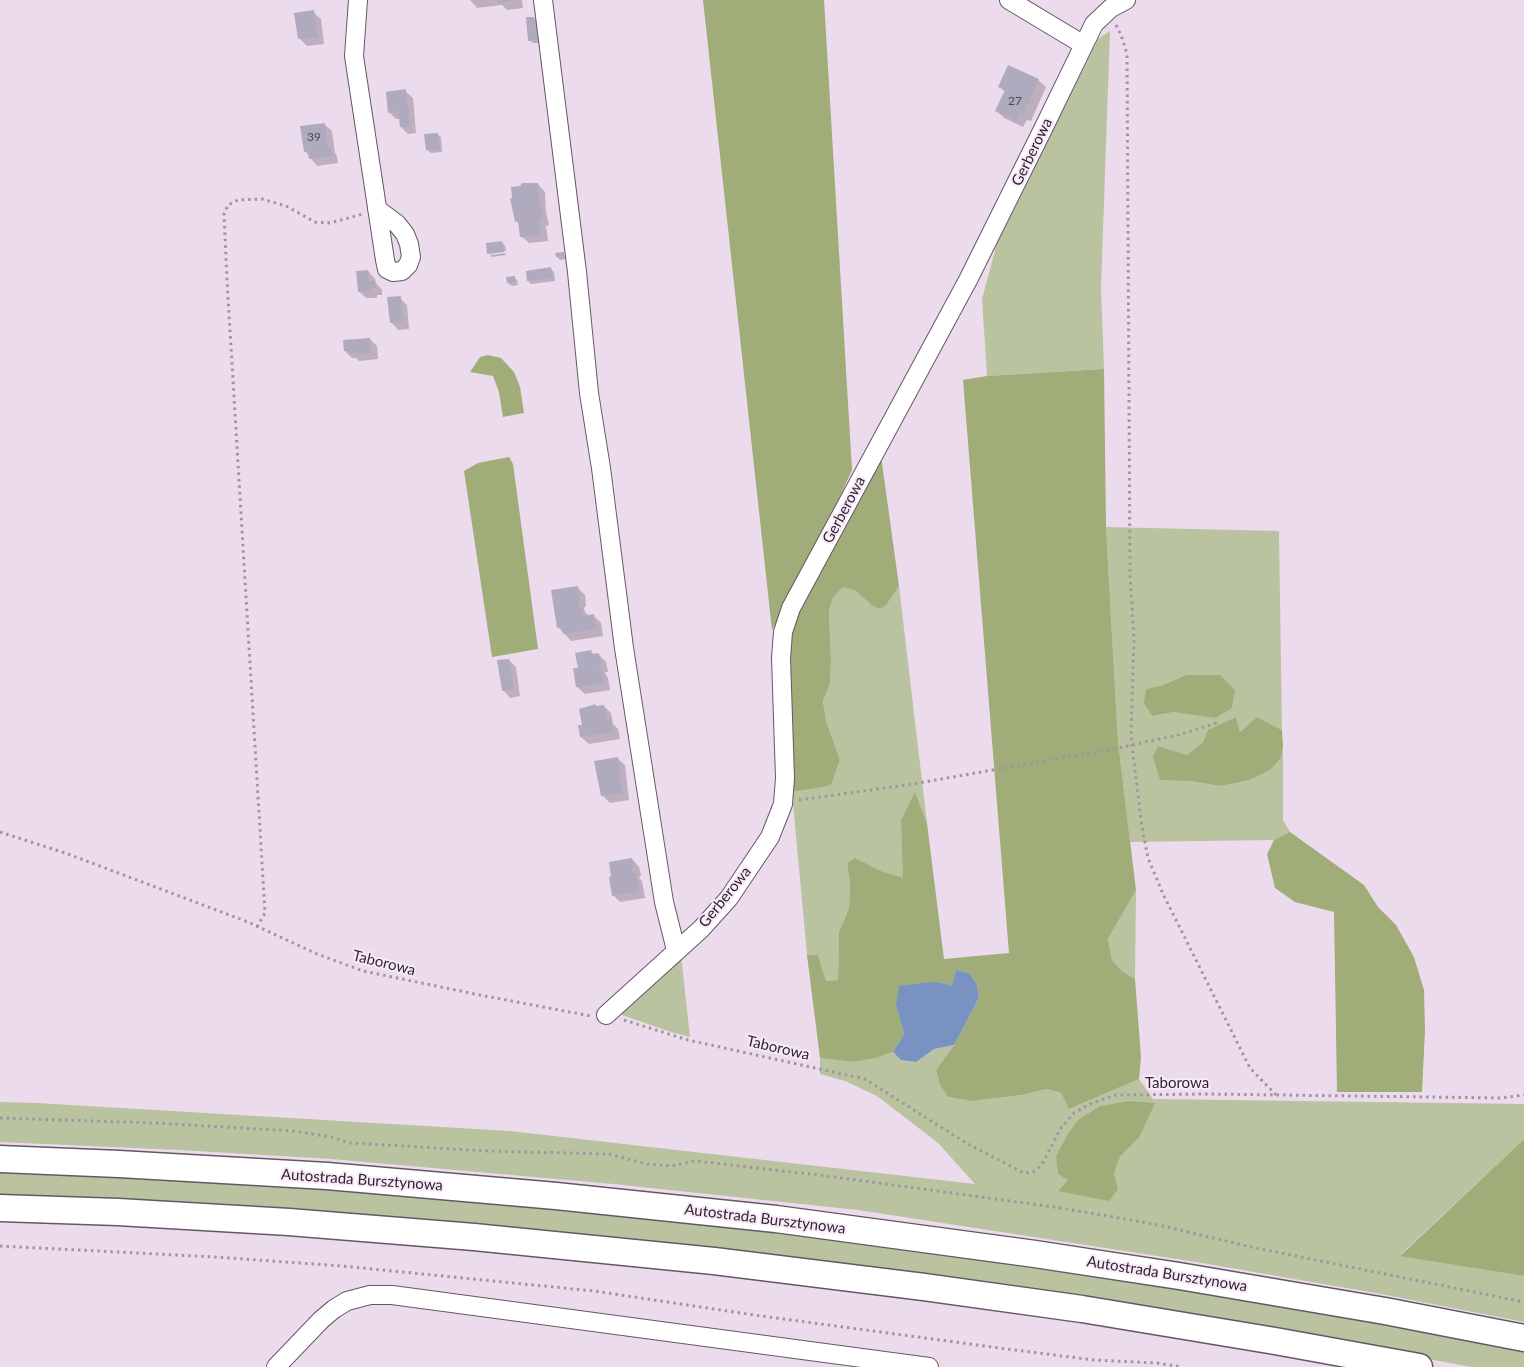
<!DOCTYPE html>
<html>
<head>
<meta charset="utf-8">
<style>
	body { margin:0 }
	canvas { display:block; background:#ecdbec }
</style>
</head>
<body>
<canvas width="1524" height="1367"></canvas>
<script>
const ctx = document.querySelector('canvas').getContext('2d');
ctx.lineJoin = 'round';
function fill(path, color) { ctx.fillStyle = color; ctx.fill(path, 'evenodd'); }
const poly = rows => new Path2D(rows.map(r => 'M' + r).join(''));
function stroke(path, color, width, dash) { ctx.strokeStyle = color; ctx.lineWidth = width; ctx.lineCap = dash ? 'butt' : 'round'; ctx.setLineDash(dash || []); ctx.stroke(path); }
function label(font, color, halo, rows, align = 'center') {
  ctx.font = font + ' Lato,sans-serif'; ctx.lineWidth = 4; ctx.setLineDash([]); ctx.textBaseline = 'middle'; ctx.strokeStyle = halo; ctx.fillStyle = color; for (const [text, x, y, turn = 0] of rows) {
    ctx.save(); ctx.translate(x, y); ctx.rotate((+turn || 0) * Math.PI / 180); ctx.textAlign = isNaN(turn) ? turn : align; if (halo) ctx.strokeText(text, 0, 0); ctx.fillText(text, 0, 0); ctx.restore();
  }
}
const green = poly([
	[1110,31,1101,288,1104,369,987,376,982,299,997,243,1098,39],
	[1106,527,1279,531,1282,730,1257,717,1240,732,1236,717,1209,730,1203,742,1187,755,1158,746,1191,781,1220,786,1281,758,1283,746,1283,820,1290,832,1274,840,1130,842,1118,742],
	[1186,675,1220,676,1190,713,1174,712,1152,716,1146,689,1163,685],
	[899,586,927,823,915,793,901,820,904,879,847,863,850,883,849,908,839,932,838,980,826,981,818,955,807,955,792,792,824,787,831,785,840,760,826,721,823,701,830,684,831,661,829,610,833,598,843,587,856,591,871,605,887,604],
	[1136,890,1135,979,1122,971,1112,960,1108,939],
	[681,955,690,1037,671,1032,619,1014],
	[954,1045,936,1070,940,1085,948,1097,971,1101,1022,1095,1047,1089,1061,1093,1069,1109,1139,1079,1153,1099,1524,1104,1524,1139,1400,1255,1524,1276,1524,1322,1381,1294,1196,1262,858,1210,613,1184,331,1159,179,1150,0,1142,0,1102,37,1103,510,1131,975,1184,938,1143,877,1096,845,1081,820,1074,820,1058,853,1062,876,1058,893,1052,901,1060,915,1062,934,1049],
	[1128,1101,1145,1122,1139,1138,1120,1157,1114,1173,1118,1189,1058,1191,1068,1180,1079,1119,1100,1106],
	[0,1169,202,1179,558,1206,905,1246,1268,1301,1524,1349,1524,1367,1472,1367,1264,1329,0,1197]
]);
const forest = poly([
	[703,0,824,0,852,470,828,523,772,630],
	[488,355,501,358,514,372,520,387,524,413,503,417,499,392,493,376,470,372,480,357],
	[1104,369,1106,527,1118,742,1136,890,1108,939,1112,960,1122,971,1135,979,1141,1057,1139,1079,1069,1109,1061,1093,1047,1089,1022,1095,971,1101,948,1097,940,1085,936,1070,954,1045,979,998,977,984,969,973,956,970,952,987,942,983,896,1005,904,1034,893,1052,876,1058,853,1062,820,1058,807,955,818,955,826,981,838,980,839,932,849,908,850,883,847,863,855,858,883,872,903,878,901,820,915,792,927,823,944,959,1009,953,963,380,987,376],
	[881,456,899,586,887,604,880,609,871,605,856,591,843,587,833,598,829,610,831,661,830,684,823,701,826,721,840,760,831,785,824,787,792,792,788,635,797,610],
	[509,457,513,464,538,649,492,657,464,471,478,463],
	[1186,675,1220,675,1235,690,1232,708,1215,718,1174,712,1152,716,1144,703,1146,689,1163,685],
	[1236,717,1240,732,1257,717,1282,730,1283,746,1281,758,1270,770,1249,780,1220,786,1191,781,1160,780,1153,757,1158,746,1187,755,1203,742,1208,730],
	[1290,832,1364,885,1378,907,1396,925,1414,957,1424,990,1425,1031,1422,1092,1337,1092,1334,912,1295,902,1275,888,1267,854,1274,840],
	[1128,1101,1155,1103,1139,1138,1120,1157,1114,1173,1118,1189,1109,1201,1058,1191,1068,1180,1058,1174,1056,1156,1069,1132,1079,1119,1100,1106],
	[1524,1139,1524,1276,1400,1256]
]);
const water = poly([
	[956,970,969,973,977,984,979,998,954,1045,934,1049,916,1062,901,1060,893,1052,904,1034,896,1005,899,986,930,982,942,983,952,986]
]);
const shadow = poly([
	[470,0,522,0,523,8,507,10,502,5,477,8],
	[313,12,321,19,324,44,307,46,300,39],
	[534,18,537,21,539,43,533,43,529,40],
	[1038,80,1046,87,1031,121,1027,120,1023,127,1004,118,997,111,1005,92,1000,87],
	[405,91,413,98,416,133,408,134,401,127,400,119,396,119,389,112],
	[324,124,332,131,335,153,337,156,338,163,317,166,305,151],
	[437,134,441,137,442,152,431,153,427,150],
	[538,184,545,192,546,212,549,225,546,226,548,241,529,243,521,236,520,224,516,221],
	[502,242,505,246,506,251,488,254,487,244],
	[506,253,506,255,492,257,490,255],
	[563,253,567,259,560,260,557,257],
	[551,269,554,272,555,281,531,284,528,281],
	[368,271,375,279,376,283,382,290,382,295,377,295,377,298,366,298,359,291],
	[514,277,517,280,518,285,512,286,508,283],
	[400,298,407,305,409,329,398,330,391,322],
	[370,339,377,346,378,359,359,361,356,358,352,358,345,351],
	[578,588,585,595,586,606,584,608,585,612,588,615,593,615,601,623,603,636,571,641,558,627],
	[591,651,594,655,598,654,606,662,608,672,605,672,606,675,608,678,610,690,585,694,577,687,579,669],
	[509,660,516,667,520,696,510,698,503,690],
	[604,706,611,713,613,724,618,729,620,739,589,744,581,737,583,726],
	[617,758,625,765,629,800,610,803,602,795],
	[632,859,639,867,641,875,639,878,642,881,645,898,620,902,613,895]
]);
const building = poly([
	[498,0,514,0,514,1,498,3],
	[314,10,318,37,298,39,294,13],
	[526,17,534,17,537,40,528,41],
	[1008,65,1039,79,1023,115,1019,113,1016,121,995,111,1005,90,998,87],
	[406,89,410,126,400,127,398,111,388,113,386,92],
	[325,123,328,147,330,147,332,156,309,159,308,151,304,152,300,126],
	[438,133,440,149,426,150,424,134],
	[522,183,538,183,540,205,541,204,543,218,539,219,541,234,520,237,518,221,515,222,510,198,512,198,511,187,520,186],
	[502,241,504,252,487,254,486,243],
	[564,252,564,256,556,257,555,253],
	[551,267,553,278,527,281,526,271],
	[368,270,369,281,375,281,376,288,370,288,370,291,358,292,356,271],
	[515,276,515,282,507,283,506,277],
	[401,296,403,322,390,323,387,297],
	[370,338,371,353,350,354,350,351,344,351,343,340],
	[578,586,580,599,578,600,579,607,581,606,583,616,594,614,596,629,563,634,562,627,557,628,551,590],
	[591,650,592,654,599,653,601,665,599,666,599,670,602,670,604,683,576,687,573,668,578,668,575,653],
	[509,659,514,689,502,691,497,660],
	[596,704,596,706,604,705,607,721,611,720,613,732,580,737,578,725,582,725,579,709],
	[618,757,622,793,601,796,594,761],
	[632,858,634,868,632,868,633,873,636,872,639,891,612,896,609,877,611,876,609,862]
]);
const path = poly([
	[1116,25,1121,35,1127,54,1130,576,1134,639,1131,737,1142,827,1148,858,1163,894,1250,1068,1276,1095],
	[799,800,913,784,1118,748,1182,734,1219,722],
	[0,832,68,854,248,922,317,954,363,971,480,995,591,1016],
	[257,927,265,913,227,280,224,214,228,205,238,200,262,199,286,206,315,222,330,223,363,214],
	[624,1020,688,1040,865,1079,966,1143,1024,1173,1033,1172,1041,1166,1061,1128,1074,1113,1092,1103,1116,1095,1208,1094,1501,1098,1524,1095],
	[0,1118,154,1123,294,1131,331,1137,350,1143,488,1151,609,1154,647,1164,671,1166,695,1161,827,1176,1054,1207,1114,1217,1163,1226,1251,1247,1524,1302],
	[0,1246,215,1257,342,1266,594,1291,754,1315,1007,1349,1094,1360,1157,1363,1182,1367]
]);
const minor = poly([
	[358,0,354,56,385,260,387,269,393,272,402,271,408,265,411,257,409,244,405,234,397,224,377,209],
	[543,0,577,272,589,393,601,468,624,648,664,902,676,950],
	[1009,0,1084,45],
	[606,1015,701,929,729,898,770,837,783,804,785,778,781,658,783,632,791,608,968,280,1045,125,1094,24,1111,8,1126,0],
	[276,1367,321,1320,334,1309,347,1301,370,1295,392,1295,929,1367]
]);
const highway = poly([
	[0,1159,119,1164,327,1176,556,1196,776,1219,1035,1254,1179,1276,1385,1311,1524,1338],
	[0,1208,118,1212,289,1222,474,1237,714,1261,924,1287,1082,1309,1275,1341,1419,1367]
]);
const numberNames = [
	["27",1015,101],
	["39",314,137]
];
const streetNames = [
	["Gerberowa",1032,152,-64],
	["Gerberowa",844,510,-62],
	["Gerberowa",725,897,-51],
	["Taborowa",384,963,14],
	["Taborowa",778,1048,13],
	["Taborowa",1177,1083],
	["Autostrada Bursztynowa",362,1180,4],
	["Autostrada Bursztynowa",765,1219,7],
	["Autostrada Bursztynowa",1167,1274,9]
];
fill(green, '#bac3a0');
fill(forest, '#a0ad78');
fill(water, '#7893c1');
fill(shadow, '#0003');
fill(building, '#b0aabe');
stroke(minor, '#655765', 20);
stroke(highway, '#655765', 29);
stroke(path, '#a194a1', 3, [2.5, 4]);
stroke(minor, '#fff', 18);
stroke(highway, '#fff', 26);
label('12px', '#4e4851', null, numberNames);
label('15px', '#2d272d', '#f9e9f9', streetNames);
</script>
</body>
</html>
